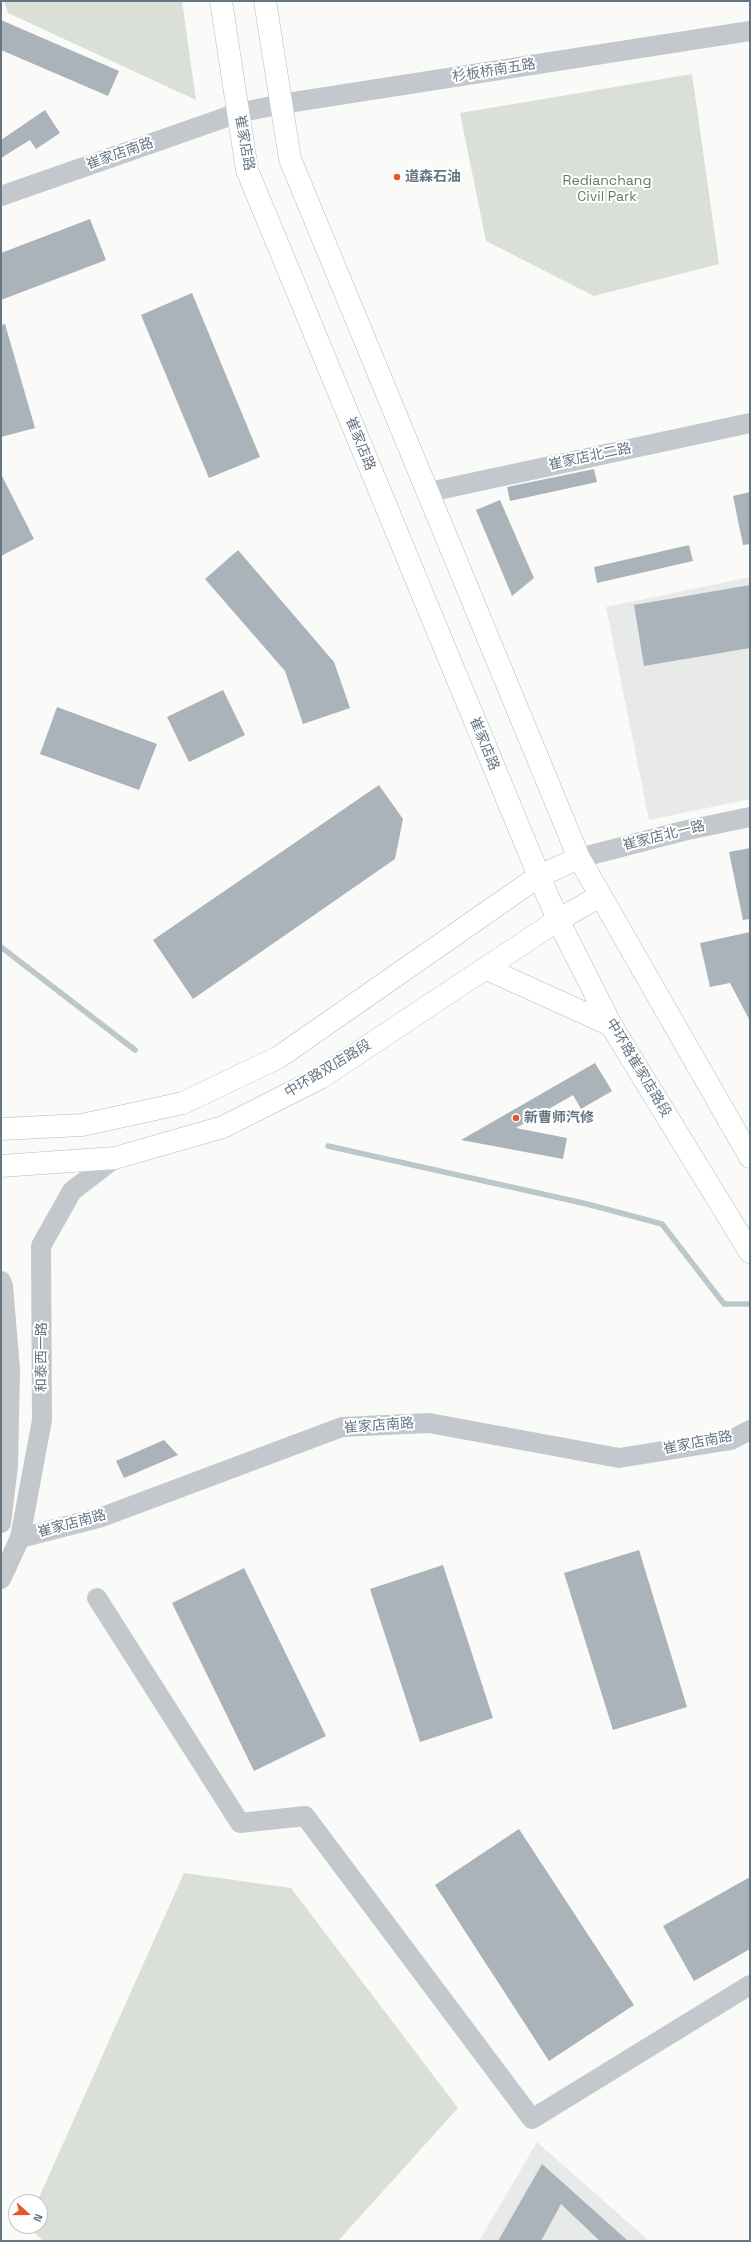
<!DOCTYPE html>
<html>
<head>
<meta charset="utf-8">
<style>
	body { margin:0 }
	#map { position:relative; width:751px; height:2242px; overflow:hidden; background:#fafaf8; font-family:"Space Grotesk",sans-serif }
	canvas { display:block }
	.frame { position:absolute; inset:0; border:2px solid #657683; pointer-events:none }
	.north { position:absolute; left:8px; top:2194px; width:40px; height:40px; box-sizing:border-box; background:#fff; border:1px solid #c1c8cd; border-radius:50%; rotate:111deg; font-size:11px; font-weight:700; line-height:16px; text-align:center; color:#657683 }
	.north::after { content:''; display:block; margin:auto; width:14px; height:18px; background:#e4572e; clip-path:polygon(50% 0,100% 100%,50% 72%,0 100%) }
</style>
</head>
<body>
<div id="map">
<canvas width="751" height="2242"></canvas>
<div class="frame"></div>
<div class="north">N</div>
</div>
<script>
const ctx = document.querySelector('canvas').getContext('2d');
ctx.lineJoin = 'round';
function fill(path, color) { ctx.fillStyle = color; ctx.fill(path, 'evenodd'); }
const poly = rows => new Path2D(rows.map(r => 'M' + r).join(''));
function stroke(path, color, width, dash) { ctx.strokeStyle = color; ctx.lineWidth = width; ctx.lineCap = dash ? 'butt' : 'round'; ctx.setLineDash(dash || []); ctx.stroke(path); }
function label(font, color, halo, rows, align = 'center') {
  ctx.font = font + ' "Space Grotesk","Noto Sans SC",sans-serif'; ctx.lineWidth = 4; ctx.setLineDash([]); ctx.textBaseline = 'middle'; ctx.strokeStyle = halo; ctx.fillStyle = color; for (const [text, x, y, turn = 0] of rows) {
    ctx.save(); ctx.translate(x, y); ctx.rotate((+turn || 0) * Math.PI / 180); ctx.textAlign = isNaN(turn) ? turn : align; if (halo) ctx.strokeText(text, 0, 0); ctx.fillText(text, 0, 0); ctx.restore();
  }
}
const built = poly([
	[750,577,750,799,649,820,606,607],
	[537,2142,649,2241,479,2241]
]);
const green = poly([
	[4,1,182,1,196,100,8,13],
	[692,74,719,264,594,296,486,241,460,113],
	[184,1873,291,1888,458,2108,338,2241,43,2241,28,2226,40,2226,40,2202,37,2202]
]);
const stream = poly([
	[1,947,135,1050],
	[328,1146,587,1204,662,1224,724,1304,750,1304]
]);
const building = poly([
	[1,20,119,71,108,96,1,50],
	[45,110,60,133,36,149,30,140,1,158,1,140],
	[90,219,106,260,1,300,1,253],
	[192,293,260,457,209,478,141,315],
	[5,324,35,428,1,437,1,325],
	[594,469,597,482,510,501,507,487],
	[1,474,34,539,1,556],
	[750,492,750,544,743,545,733,496],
	[500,500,534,578,512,596,476,510],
	[689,545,693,561,597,583,594,567],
	[238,550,334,662,350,708,303,724,285,671,205,579],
	[750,585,750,648,644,666,634,605],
	[223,690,245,735,189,762,167,717],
	[57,707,157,744,139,790,40,754],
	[379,785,403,819,395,859,193,999,153,940],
	[750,848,750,919,743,920,729,852],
	[750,932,750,1021,730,983,710,987,700,943],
	[595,1063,612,1091,581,1109,573,1095,516,1128,567,1138,563,1159,461,1140],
	[164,1440,178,1455,124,1478,116,1461],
	[639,1550,687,1707,613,1730,564,1573],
	[443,1565,493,1718,420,1742,370,1589],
	[244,1568,326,1736,254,1771,172,1603],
	[519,1829,634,2005,549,2061,435,1885],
	[750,1877,750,1949,694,1981,663,1926],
	[542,2164,628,2241,600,2241,561,2204,541,2241,498,2241]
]);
const minor = poly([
	[1,196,238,113,281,104,750,31],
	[429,492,750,423],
	[579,858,683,831,750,817],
	[1,1281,3,1286,10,1369,8,1466,1,1523],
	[20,1538,102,1517,342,1427,429,1423,619,1458,731,1440,750,1430],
	[1,1579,20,1538,42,1420,41,1246,72,1191,115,1158],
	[97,1598,240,1823,305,1816,532,2119,750,1985]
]);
const major = poly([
	[221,1,247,170,539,876,558,920,611,1025,750,1252],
	[265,1,290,159,579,858,750,1157],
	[487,969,611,1025],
	[1,1129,82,1125,183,1103,279,1057,539,876,579,858],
	[1,1166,115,1158,223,1127,320,1078,558,920,600,896]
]);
const markers = [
	[397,177,4,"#e4572e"],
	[516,1118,4,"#e4572e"]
];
const streetNames = [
	["杉板桥南五路",494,71,-9],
	["崔家店路",244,143,80],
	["崔家店南路",120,154,-19],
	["崔家店路",360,444,68],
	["崔家店北二路",590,457,-12],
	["崔家店路",484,744,68],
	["崔家店北一路",664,836,-14],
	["中环路崔家店路段",638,1068,59],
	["中环路双店路段",328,1069,-31],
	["和泰西一路",42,1357,-90],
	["崔家店南路",379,1426,-4],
	["崔家店南路",698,1443,-11],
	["崔家店南路",72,1524,-15]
];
const poiNames = [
	["道森石油",405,177],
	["新曹师汽修",524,1118]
];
const parkNames = [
	["Redianchang",607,181],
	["Civil Park",607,197]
];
fill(built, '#e8e9e9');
fill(green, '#dadfd7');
stroke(stream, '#bbc7cb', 5.5);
fill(building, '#aab3b9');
stroke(major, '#b5babe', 23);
stroke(minor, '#c3c8cc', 20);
stroke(major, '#fff', 22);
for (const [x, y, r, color] of markers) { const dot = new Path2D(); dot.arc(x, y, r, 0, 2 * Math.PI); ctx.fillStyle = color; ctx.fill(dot); stroke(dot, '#fff', 1.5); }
label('14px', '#657683', '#fff', streetNames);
label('bold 14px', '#657683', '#fff', poiNames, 'left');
label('14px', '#687a64', '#fff', parkNames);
</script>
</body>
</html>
